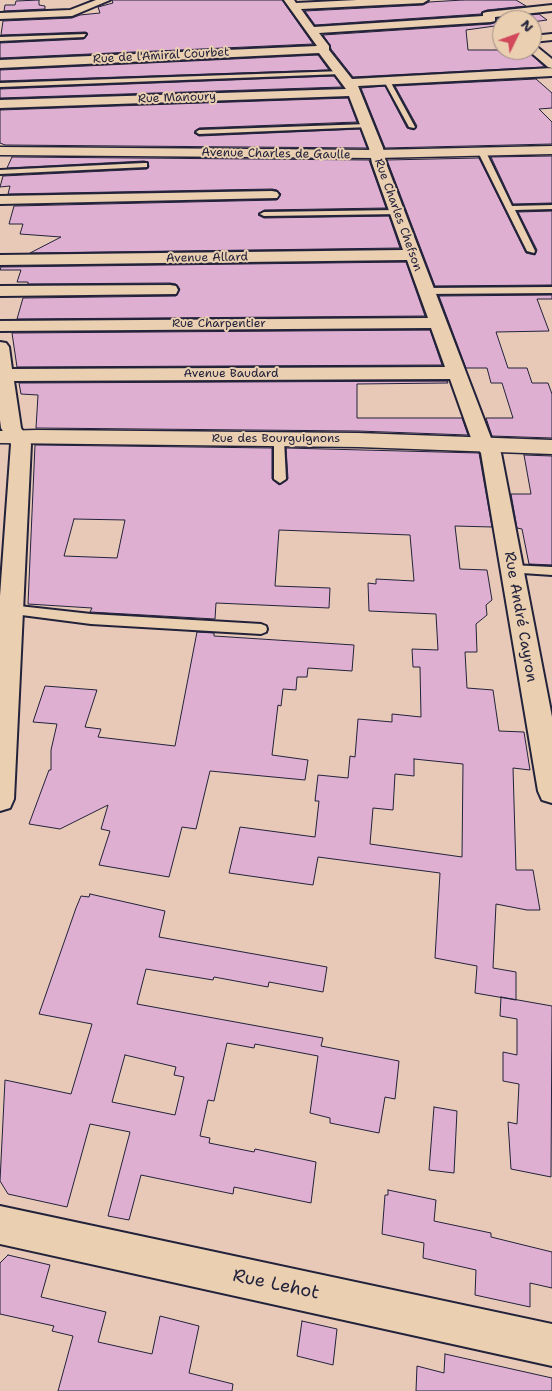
<!DOCTYPE html>
<html>
<head>
<meta charset="utf-8">
<style>
	body { margin:0 }
	#map { position:relative; width:552px; height:1391px; overflow:hidden; background:#e8c9b7; font-family:"Shantell Sans",sans-serif }
	canvas { display:block }
	.north { position:absolute; left:492px; top:10px; width:50px; height:50px; box-sizing:border-box; background:#eacfb1; border:1px solid #9a8a82; border-radius:50%; rotate:48deg; font-size:14px; font-weight:700; line-height:20px; text-align:center; color:#22223b }
	.north::after { content:''; display:block; margin:auto; width:18px; height:22px; background:#d1495b; clip-path:polygon(50% 0,100% 100%,50% 72%,0 100%) }
</style>
</head>
<body>
<div id="map">
<canvas width="552" height="1391"></canvas>
<div class="north">N</div>
</div>
<script>
const ctx = document.querySelector('canvas').getContext('2d');
ctx.lineJoin = 'round';
function fill(path, color) { ctx.fillStyle = color; ctx.fill(path, 'evenodd'); }
const poly = rows => new Path2D(rows.map(r => 'M' + r).join(''));
function stroke(path, color, width, dash) { ctx.strokeStyle = color; ctx.lineWidth = width; ctx.lineCap = dash ? 'butt' : 'round'; ctx.setLineDash(dash || []); ctx.stroke(path); }
function label(font, color, halo, rows, align = 'center') {
  ctx.font = font + ' "Shantell Sans",sans-serif'; ctx.lineWidth = 4; ctx.setLineDash([]); ctx.textBaseline = 'middle'; ctx.strokeStyle = halo; ctx.fillStyle = color; for (const [text, x, y, turn = 0] of rows) {
    ctx.save(); ctx.translate(x, y); ctx.rotate((+turn || 0) * Math.PI / 180); ctx.textAlign = isNaN(turn) ? turn : align; if (halo) ctx.strokeText(text, 0, 0); ctx.fillText(text, 0, 0); ctx.restore();
  }
}
const green = poly([
	[183,58,184,67,175,68,176,77,147,79,141,77,100,80,99,62]
]);
const building = poly([
	[39,0,39,5,45,6,45,9,4,11,5,5,15,5,16,1,39,0],
	[112,0,282,0,313,44,0,58,0,43,84,39,88,34,86,32,1,35,3,21,72,18,80,15,100,13,98,7,113,3,112,0],
	[463,0,516,0,526,6,487,10,482,12,481,14,315,25,305,11,423,5,429,2,463,0],
	[539,14,547,20,532,22,532,20,502,20,502,25,466,30,468,50,526,50,545,67,353,77,331,49,330,45,323,35,491,24,496,22,497,19,539,14],
	[318,55,329,70,0,81,0,70,318,55],
	[334,76,342,87,0,98,0,89,334,76],
	[536,79,552,93,552,108,539,109,552,122,552,144,385,148,361,88,385,86,407,128,414,130,417,126,395,86,536,79],
	[348,98,357,122,199,128,194,133,199,136,360,129,367,148,5,145,0,143,0,110,348,98],
	[552,156,552,203,513,204,491,157,552,156],
	[12,157,369,160,386,208,264,210,258,215,264,218,389,216,400,248,30,253,61,237,20,234,23,224,9,224,14,206,277,200,281,194,277,190,272,189,8,194,10,186,0,187,3,176,147,169,149,167,148,162,144,161,7,168,12,157],
	[479,158,526,253,535,255,537,250,518,212,552,211,552,285,435,286,387,160,479,158],
	[406,262,425,316,17,319,23,298,176,296,180,289,176,284,170,283,28,284,28,282,17,282,21,270,0,270,1,267,406,262],
	[552,295,552,299,537,299,549,331,496,332,508,368,527,368,532,383,548,383,552,394,552,438,492,436,486,418,513,418,502,383,491,383,487,368,466,368,439,296,552,295],
	[430,330,442,365,17,367,12,333,430,330],
	[447,381,448,383,357,384,357,418,462,418,468,435,358,431,36,428,38,395,21,394,19,383,447,381],
	[35,445,272,448,272,479,279,485,288,479,286,448,479,453,492,527,455,526,460,569,487,570,492,600,486,605,487,615,476,624,477,652,465,652,467,688,493,690,499,731,524,732,530,770,513,768,516,870,533,870,540,910,527,910,496,904,493,968,516,972,516,1000,475,993,477,966,435,958,440,873,318,857,313,885,229,873,240,827,315,837,319,801,315,801,318,775,348,778,350,756,355,757,358,719,392,722,392,714,421,717,420,667,413,667,412,649,438,650,436,614,369,611,368,583,376,584,376,579,414,581,410,535,279,530,275,586,330,588,329,608,216,603,215,619,90,612,92,608,28,604,35,445],
	[74,519,125,520,117,558,64,556,74,519],
	[414,759,463,764,462,857,370,844,373,808,393,810,395,774,414,776,414,759],
	[524,455,552,456,552,565,529,564,522,529,517,528,511,494,531,494,524,455],
	[197,632,214,633,214,636,354,645,352,671,308,668,307,677,297,677,296,690,283,689,281,706,278,705,272,755,308,760,305,780,210,771,196,829,182,827,169,877,99,865,110,831,101,829,108,805,60,829,29,824,49,770,51,770,51,750,57,724,33,722,45,686,97,690,85,727,101,729,98,737,175,746,197,632],
	[90,894,165,911,159,937,327,967,323,992,269,982,268,987,214,977,213,980,146,969,137,1004,323,1038,321,1046,399,1061,395,1099,385,1097,379,1133,330,1123,330,1118,310,1113,318,1056,255,1044,254,1048,227,1043,214,1101,208,1100,200,1136,210,1138,209,1143,254,1152,255,1149,316,1162,311,1203,234,1187,233,1194,141,1175,129,1220,108,1216,130,1132,90,1124,67,1207,8,1194,0,1181,5,1080,71,1094,92,1024,39,1014,76,908,81,896,89,897,90,894],
	[125,1055,176,1067,174,1075,184,1077,175,1115,112,1102,125,1055],
	[501,997,552,1006,551,1177,511,1169,508,1122,517,1124,519,1084,503,1081,503,1052,517,1055,517,1019,500,1016,501,997],
	[434,1107,457,1111,454,1173,429,1170,434,1107],
	[388,1190,436,1200,434,1221,491,1233,491,1237,552,1252,552,1288,530,1283,530,1307,475,1295,476,1270,423,1258,424,1243,382,1234,385,1195,388,1195,388,1190],
	[8,1255,50,1265,41,1297,106,1312,98,1342,152,1354,160,1316,199,1326,189,1373,233,1384,232,1391,58,1391,73,1336,52,1331,54,1326,0,1314,0,1263,8,1255],
	[302,1321,337,1329,333,1365,297,1356,302,1321],
	[445,1354,552,1378,552,1391,416,1391,417,1366,444,1373,445,1354]
]);
const lane = poly([
	[86,34,84,37,0,41,0,37,86,34],
	[343,71,341,74,0,87,0,83,343,71],
	[387,79,390,81,415,127,414,128,409,127,384,81,387,79],
	[367,124,369,125,369,127,199,134,196,132,199,130,367,124],
	[479,150,486,152,512,206,552,205,552,209,515,210,535,251,534,253,527,251,478,152,479,150],
	[144,163,147,163,147,167,0,174,0,170,144,163],
	[397,210,400,210,400,214,264,216,260,214,264,212,397,210],
	[552,287,552,293,426,294,422,291,426,288,552,287],
	[279,437,284,440,286,479,280,483,274,479,274,440,279,437],
	[511,565,552,567,552,575,507,572,505,569,511,565],
	[10,605,91,614,261,624,266,626,267,629,266,632,261,634,91,624,6,613,4,610,6,607,10,605]
]);
const street = poly([
	[96,0,110,0,72,16,0,19,0,13,70,10,96,0],
	[284,0,294,0,296,3,357,0,428,0,423,3,301,9,314,27,483,16,483,13,487,12,552,5,552,11,495,17,495,21,491,22,319,33,329,46,329,50,352,79,552,68,548,67,528,50,532,50,532,45,536,46,552,59,552,76,358,86,383,148,386,163,491,438,501,453,552,717,552,803,542,800,538,791,481,453,471,438,450,379,14,381,21,428,31,444,14,799,10,808,0,811,0,596,11,444,1,428,0,420,0,342,6,343,9,347,12,369,445,367,431,328,0,331,0,321,428,318,407,260,0,265,0,255,403,250,372,163,369,148,349,96,0,108,0,100,346,89,319,53,0,68,0,60,317,46,284,0],
	[552,34,552,40,532,42,532,36,552,34],
	[272,191,277,192,279,195,277,198,0,204,0,196,272,191],
	[170,285,176,286,178,290,176,294,0,296,0,286,170,285],
	[0,1206,552,1324,552,1366,0,1244,0,1206]
]);
const secondary = poly([
	[552,146,552,154,376,158,0,155,0,147,376,150,552,146],
	[37,430,358,433,552,440,552,454,358,447,0,443,0,431,37,430]
]);
const farStreetnames = [
	["Rue de l'Amiral Courbet",161,56,-3],
	["Rue Manoury",177,98,-2],
	["Avenue Charles de Gaulle",276,154,1],
	["Rue Charles Chefson",398,215,70],
	["Avenue Allard",207,258,-1],
	["Rue Charpentier",219,324],
	["Avenue Baudard",231,374],
	["Rue des Bourguignons",276,439]
];
const streetNames = [
	["Rue André Cayron",520,617,80]
];
const nearStreetnames = [
	["Rue Lehot",276,1285,12]
];
fill(green, '#c8da8e');
fill(building, '#deafd1');
stroke(building, '#22223b', 1);
stroke(lane, '#22223b', 4);
stroke(street, '#22223b', 4);
stroke(secondary, '#22223b', 3);
fill(lane, '#eacfb1');
fill(street, '#eacfb1');
fill(secondary, '#eacfb1');
label('12px', '#22223b', '#eacfb1', farStreetnames);
label('15px', '#22223b', '#eacfb1', streetNames);
label('18px', '#22223b', '#eacfb1', nearStreetnames);
</script>
</body>
</html>
